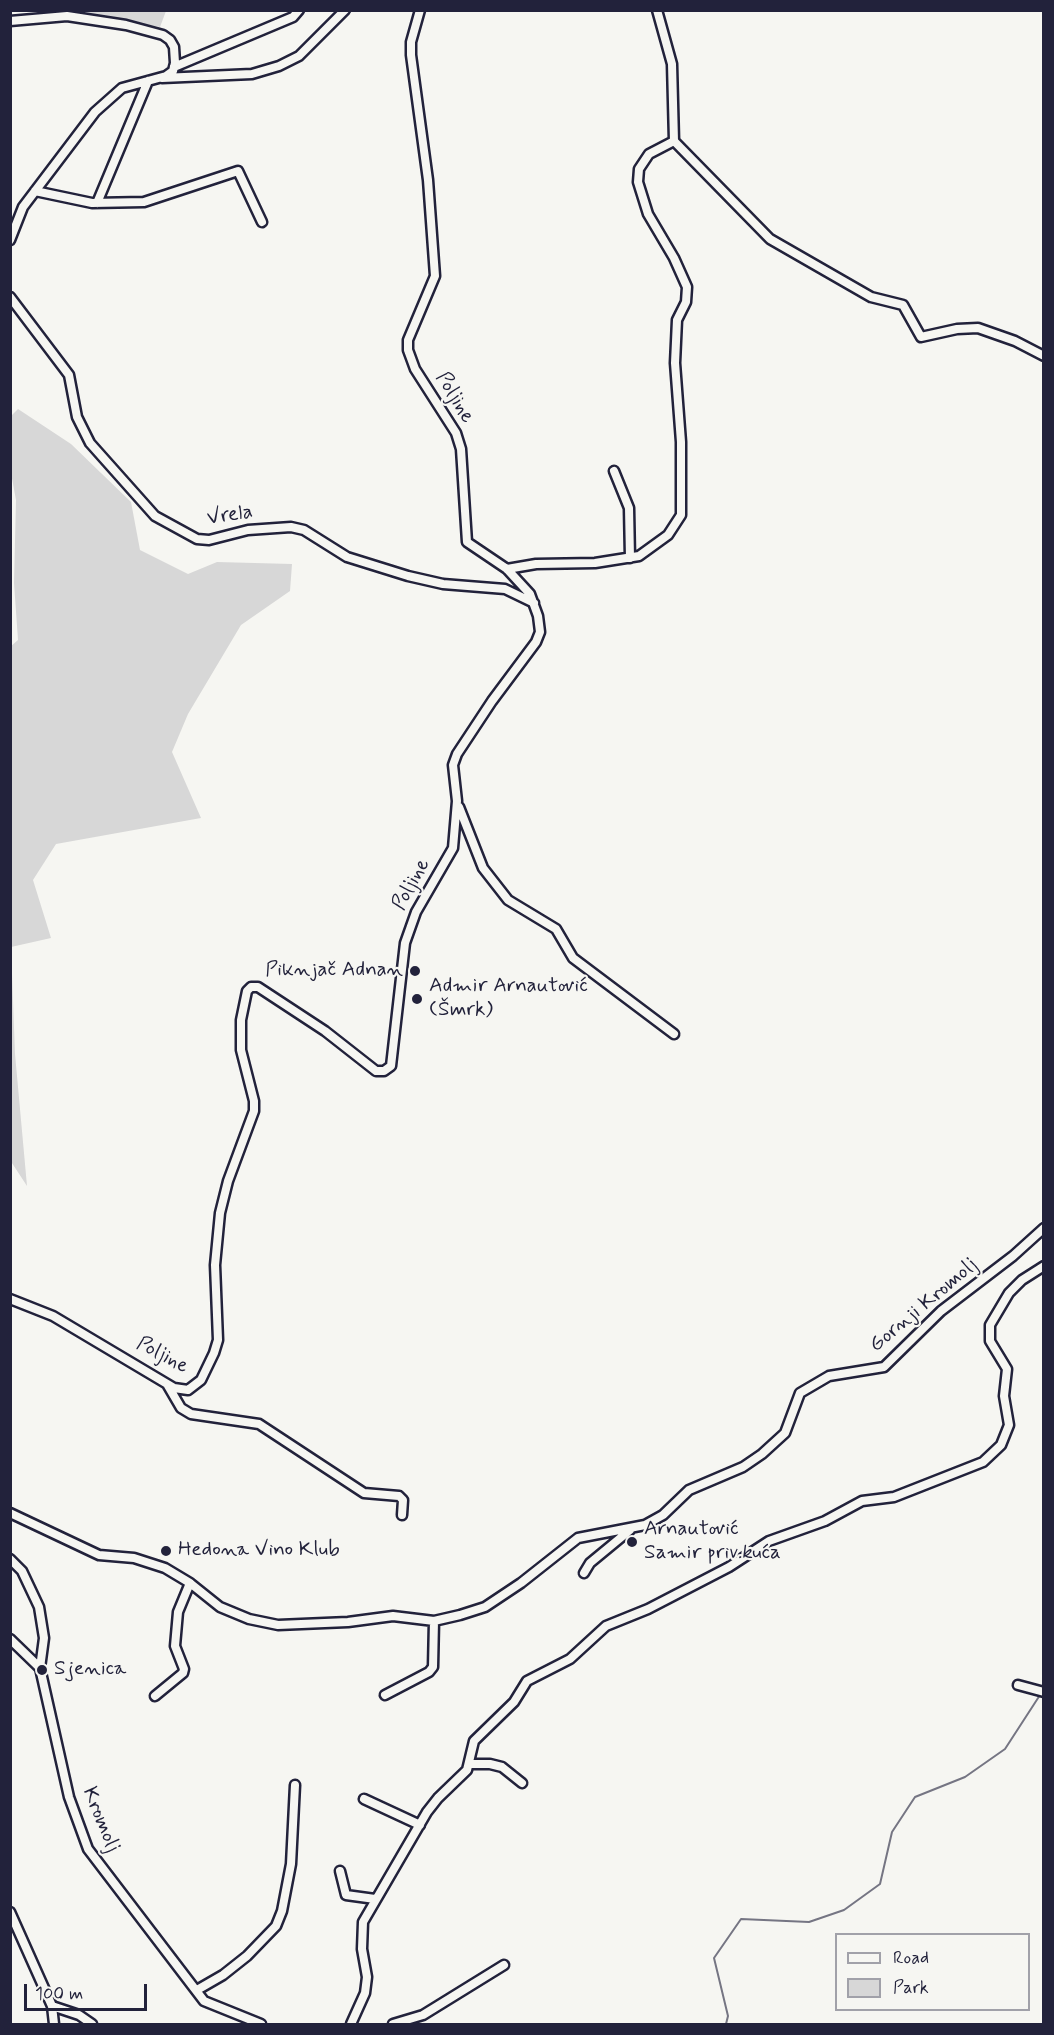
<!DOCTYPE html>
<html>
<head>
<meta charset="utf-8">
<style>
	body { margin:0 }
	#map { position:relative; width:1054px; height:2035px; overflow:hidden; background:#f6f6f2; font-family:Mynerve,sans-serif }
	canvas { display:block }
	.frame { position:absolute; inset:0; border:12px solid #22223b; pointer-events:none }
	.legend { position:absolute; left:835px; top:1933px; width:195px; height:78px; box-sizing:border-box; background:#f6f6f2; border:2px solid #a1a1a9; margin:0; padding:8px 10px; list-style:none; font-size:18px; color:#22223b }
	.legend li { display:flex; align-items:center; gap:12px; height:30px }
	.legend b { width:30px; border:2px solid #a1a1a9 }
	.scale { position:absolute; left:24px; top:1984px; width:123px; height:27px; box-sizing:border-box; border:3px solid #22223b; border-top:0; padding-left:8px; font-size:18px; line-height:21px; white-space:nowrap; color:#22223b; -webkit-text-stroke:4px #f6f6f2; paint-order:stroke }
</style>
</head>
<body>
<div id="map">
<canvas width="1054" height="2035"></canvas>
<div class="frame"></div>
<ul class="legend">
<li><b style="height:8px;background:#f6f6f2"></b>Road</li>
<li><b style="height:16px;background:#d7d7d7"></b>Park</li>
</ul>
<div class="scale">100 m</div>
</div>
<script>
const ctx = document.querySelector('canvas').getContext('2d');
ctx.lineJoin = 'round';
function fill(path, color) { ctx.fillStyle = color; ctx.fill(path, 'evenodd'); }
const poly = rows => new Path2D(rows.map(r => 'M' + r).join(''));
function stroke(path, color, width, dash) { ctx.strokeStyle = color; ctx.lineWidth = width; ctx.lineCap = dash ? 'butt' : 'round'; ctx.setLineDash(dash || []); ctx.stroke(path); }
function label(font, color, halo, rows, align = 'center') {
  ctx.font = font + ' Mynerve,sans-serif'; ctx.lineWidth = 4.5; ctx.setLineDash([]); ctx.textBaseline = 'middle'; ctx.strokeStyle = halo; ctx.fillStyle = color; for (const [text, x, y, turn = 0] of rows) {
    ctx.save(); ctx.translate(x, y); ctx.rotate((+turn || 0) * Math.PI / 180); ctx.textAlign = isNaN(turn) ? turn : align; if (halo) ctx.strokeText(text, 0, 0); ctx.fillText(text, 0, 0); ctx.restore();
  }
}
const green = poly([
	[73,11,166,11,160,27],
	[18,409,71,444,131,502,140,550,188,574,217,562,292,564,290,591,241,625,188,714,172,752,201,818,56,844,33,880,51,938,11,947,15,1054,27,1186,10,1160,10,647,18,640,14,583,16,500,11,473,10,417]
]);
const stream = poly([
	[1044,1610,1044,1618],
	[726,2024,728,2016,714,1958,741,1919,809,1922,844,1910,880,1884,892,1832,915,1797,965,1777,1005,1749,1040,1695]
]);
const minor = poly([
	[657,10,672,64,674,141,770,239,871,297,903,305,921,337,957,329,978,328,1015,341,1044,356],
	[10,21,67,16,126,25,163,35,170,40,174,47,175,63,173,71,166,76,122,88,95,112,23,207,10,240],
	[174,67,293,17,299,10],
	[162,78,252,74,279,66,299,56,345,10],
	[35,191,92,203,144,202,238,171,262,222],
	[97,203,148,81],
	[10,297,69,375,77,417,90,443,155,516,197,539,209,540,248,530,291,527,304,530,347,557,408,576,443,584,505,589,534,603],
	[614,471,629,508,630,558],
	[507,569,536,564,595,563,639,556,668,535,681,515,681,442,675,363,677,320,686,302,687,287,674,258,648,214,638,182,639,169,649,154,674,141],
	[459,807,483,868,508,900,556,929,573,958,674,1034],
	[10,1299,53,1316,174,1388,188,1390,201,1380,214,1353,218,1340,215,1265,220,1213,228,1181,254,1111,254,1101,241,1050,241,1020,247,991,251,987,258,987,325,1031,376,1071,384,1071,391,1066,405,943,416,912,453,848,457,801,453,765,457,754,492,701,536,642,540,632,538,616,530,594,507,569,467,542,461,449,456,433,415,369,408,350,408,340,435,276,428,180,411,55,411,42,420,10],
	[167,1384,181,1408,191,1414,259,1424,364,1493,399,1496,403,1500,402,1515],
	[10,1513,99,1555,134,1558,165,1568,190,1583,220,1607,249,1619,278,1625,348,1622,393,1616,434,1621,460,1615,485,1607,521,1583,578,1538,645,1525,663,1515,689,1490,743,1467,762,1454,785,1433,800,1393,829,1376,884,1367,941,1311,1013,1256,1044,1228],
	[10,1559,22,1571,39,1607,44,1638,40,1668,69,1797,88,1849,204,2001,261,2024],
	[584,1573,590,1563,630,1530],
	[10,1639,40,1668],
	[1018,1685,1044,1692],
	[385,1695,429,1672,433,1667,434,1621],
	[155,1696,183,1673,184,1669,175,1646,178,1612,190,1583],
	[470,1764,490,1764,502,1767,522,1783],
	[364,1799,420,1825],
	[340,1871,346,1895,375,1899],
	[10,1912,52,2006,79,2015,92,2024],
	[197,1990,223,1975,247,1956,276,1926,282,1911,291,1864,295,1785],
	[52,2006,54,2024],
	[351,2024,365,1993,367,1977,362,1949,363,1922,427,1812,438,1798,467,1770,474,1741,514,1702,527,1681,570,1659,606,1626,648,1609,729,1567,769,1541,825,1521,862,1501,894,1497,983,1462,1001,1445,1009,1425,1004,1396,1007,1369,990,1341,990,1325,1009,1293,1022,1280,1044,1266],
	[393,2024,423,2015,504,1965]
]);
const markers = [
	[415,971,6,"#22223b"],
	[417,999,6,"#22223b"],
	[632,1542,6,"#22223b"],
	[166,1551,6,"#22223b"],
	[42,1670,6,"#22223b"]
];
const streetNames = [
	["Poljine",454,398,59],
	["Vrela",230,516,-9],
	["Poljine",412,885,-61],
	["Gornji Kromolj",924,1306,-40],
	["Poljine",162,1356,28],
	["Kromolj",100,1820,68]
];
const poiNames = [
	["Piknjač Adnan",403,971,"right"],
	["Admir Arnautović",429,987],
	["(Šmrk)",429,1011],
	["Arnautović",644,1530],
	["Samir priv.kuća",644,1554],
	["Hedona Vino Klub",178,1551],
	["Sjenica",54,1670]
];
fill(green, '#d7d7d7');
stroke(stream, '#757583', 2);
stroke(minor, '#22223b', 13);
stroke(minor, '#f6f6f2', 8);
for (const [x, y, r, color] of markers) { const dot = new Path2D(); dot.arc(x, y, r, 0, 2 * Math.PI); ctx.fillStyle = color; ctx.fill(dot); stroke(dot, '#f6f6f2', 2); }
label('21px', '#22223b', '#f6f6f2', streetNames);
label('21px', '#22223b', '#f6f6f2', poiNames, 'left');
</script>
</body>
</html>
